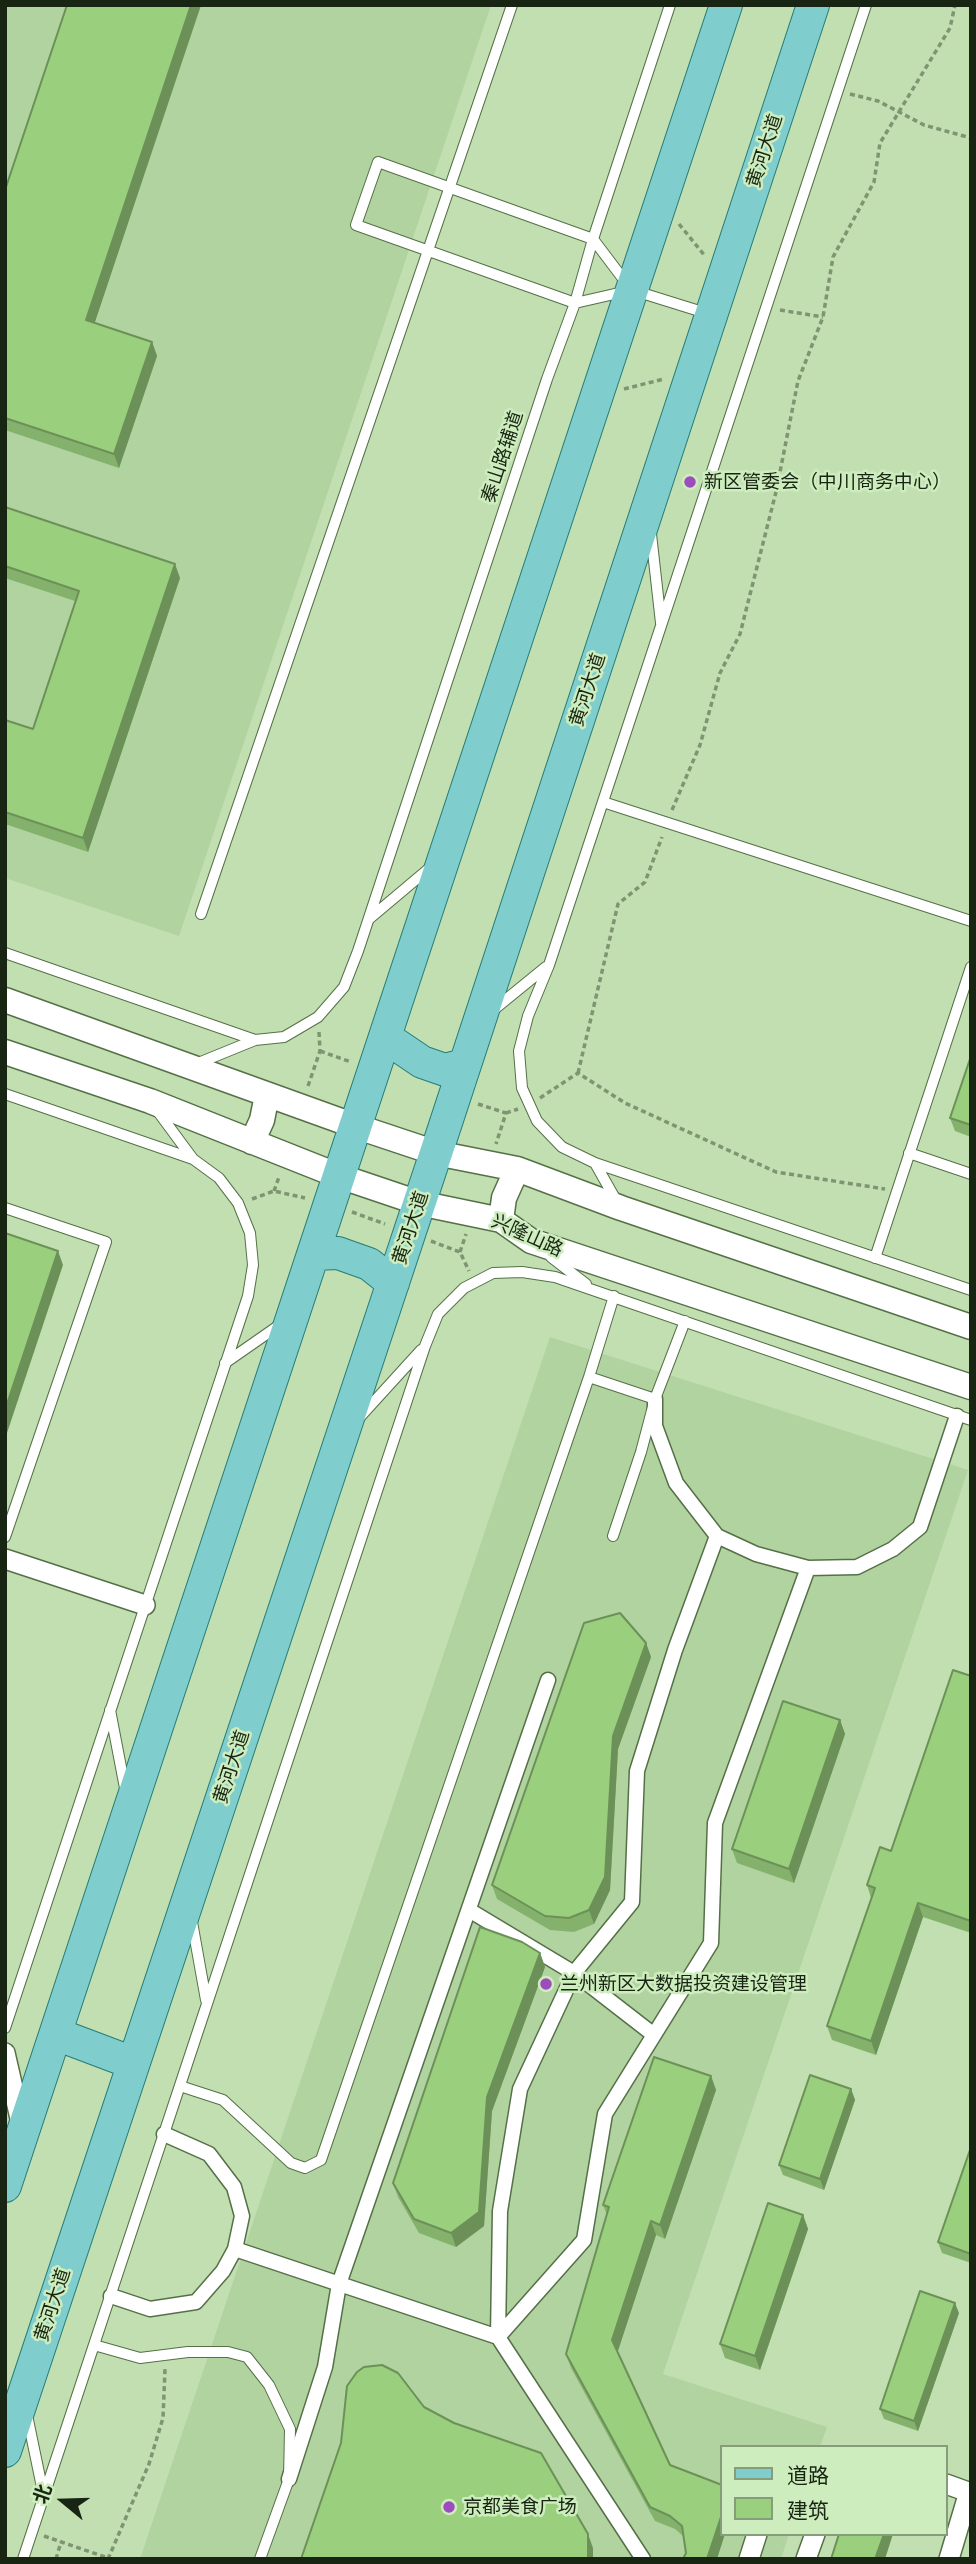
<!DOCTYPE html>
<html>
<head>
<meta charset="utf-8">
<style>
	body { margin:0 }
	#map { position:relative; width:976px; height:2564px; overflow:hidden; background:#c1dfb1; font-family:Figtree,"Noto Sans SC",sans-serif }
	canvas { display:block }
	.frame { position:absolute; inset:0; border:7px solid #192513; pointer-events:none }
	.legend { position:absolute; left:720px; top:2445px; width:228px; height:91px; box-sizing:border-box; background:#cdedbe; border:2px solid #859d7a; margin:0; padding:9px 12px; list-style:none; font-size:21px; color:#192513 }
	.legend li { display:flex; align-items:center; gap:14px; height:35px }
	.legend b { width:35px; border:2px solid #859d7a }
	.north { position:absolute; left:28px; top:2466px; width:70px; height:70px; -webkit-text-stroke:5px #cdedbe; paint-order:stroke; rotate:289deg; font-size:19px; font-weight:700; line-height:28px; text-align:center; color:#192513 }
	.north::after { content:''; display:block; margin:auto; width:24px; height:32px; background:#192513; clip-path:polygon(50% 0,100% 100%,50% 72%,0 100%) }
</style>
</head>
<body>
<div id="map">
<canvas width="976" height="2564"></canvas>
<div class="frame"></div>
<ul class="legend">
<li><b style="height:9px;background:#80cdcd"></b>道路</li>
<li><b style="height:19px;background:#9acf7e"></b>建筑</li>
</ul>
<div class="north">北</div>
</div>
<script>
const ctx = document.querySelector('canvas').getContext('2d');
ctx.lineJoin = 'round';
function fill(path, color) { ctx.fillStyle = color; ctx.fill(path, 'evenodd'); }
const poly = rows => new Path2D(rows.map(r => 'M' + r).join(''));
function stroke(path, color, width, dash) { ctx.strokeStyle = color; ctx.lineWidth = width; ctx.lineCap = dash ? 'butt' : 'round'; ctx.setLineDash(dash || []); ctx.stroke(path); }
function label(font, color, halo, rows, align = 'center') {
  ctx.font = font + ' Figtree,"Noto Sans SC",sans-serif'; ctx.lineWidth = 5; ctx.setLineDash([]); ctx.textBaseline = 'middle'; ctx.strokeStyle = halo; ctx.fillStyle = color; for (const [text, x, y, turn = 0] of rows) {
    ctx.save(); ctx.translate(x, y); ctx.rotate((+turn || 0) * Math.PI / 180); ctx.textAlign = isNaN(turn) ? turn : align; if (halo) ctx.strokeText(text, 0, 0); ctx.fillText(text, 0, 0); ctx.restore();
  }
}
const built = poly([
	[5,5,491,5,179,936,5,878],
	[550,1337,968,1470,663,2374,827,2427,820,2447,722,2447,722,2534,789,2534,781,2559,140,2559]
]);
const path = poly([
	[850,94,878,101,924,125,971,138],
	[679,224,705,256],
	[780,310,823,317],
	[624,389,664,379],
	[672,810,700,745,720,673,740,634,776,492,798,381,823,317,833,257,874,182,880,143,950,28,955,5],
	[320,1051,351,1062],
	[578,1073,618,904,645,882,662,837],
	[308,1086,320,1051,319,1032],
	[540,1098,578,1073,625,1103,776,1172,885,1189],
	[478,1104,506,1113,496,1144],
	[506,1113,518,1109],
	[274,1191,279,1177],
	[252,1199,274,1191,305,1198],
	[352,1212,385,1224],
	[431,1241,460,1252,469,1271],
	[460,1252,466,1234],
	[44,2536,108,2558],
	[56,2559,61,2542],
	[108,2559,149,2464,163,2418,165,2369]
]);
const service = poly([
	[866,5,549,965,528,1016,519,1051,522,1088,537,1121,562,1147,595,1163,971,1290],
	[627,284,593,239,378,162,356,225,575,303,632,290,709,314],
	[651,534,661,623],
	[603,802,971,921],
	[201,914,512,5],
	[369,919,432,866],
	[5,953,255,1040],
	[492,1011,546,967],
	[196,1064,255,1040,284,1037,318,1017,344,987,358,951,547,379,575,303,593,239,670,5],
	[5,1094,193,1159,219,1178,238,1203,250,1233,253,1265,248,1296,5,2028],
	[156,1109,193,1159],
	[909,1153,971,1174],
	[595,1163,617,1202],
	[5,1208,106,1242,5,1537],
	[551,1257,586,1284],
	[875,1258,971,967],
	[225,1363,281,1324],
	[589,1377,655,1399],
	[360,1417,421,1350],
	[613,1536,641,1452,655,1399,685,1321],
	[110,1710,125,1788],
	[192,1922,206,2000],
	[180,2086,223,2100,291,2163,305,2168,321,2160,589,1377,614,1296],
	[94,2345,140,2358,188,2352,228,2352,247,2357,269,2385,290,2429,289,2479,260,2559],
	[27,2415,44,2497],
	[23,2559,425,1346,438,1314,464,1288,493,1273,522,1272,555,1277,971,1420]
]);
const pedestrian = poly([
	[655,1399,655,1426,676,1483,717,1536,756,1554,808,1568,857,1567,893,1549,920,1527,957,1416],
	[469,1910,574,1973,654,2035],
	[235,2249,498,2337,643,2559],
	[111,2296,150,2309,196,2302,223,2271,235,2249,242,2216,234,2187,209,2154,164,2134],
	[498,2337,584,2240,605,2114,711,1943,715,1823,808,1568],
	[498,2337,500,2211,520,2089,574,1973,632,1902,637,1771,675,1650,717,1536],
	[289,2479,325,2367,339,2284,548,1680]
]);
const minor = poly([
	[5,1559,145,1605],
	[5,2053,22,2127],
	[946,2484,971,2493],
	[749,2559,757,2534],
	[806,2559,815,2534],
	[949,2559,969,2492]
]);
const tertiary = poly([
	[5,1000,355,1126,436,1153,517,1169,621,1208,971,1327],
	[5,1052,150,1101,339,1176,419,1203,501,1220,531,1241,971,1387],
	[252,1142,262,1120,267,1095],
	[501,1220,504,1198,517,1169]
]);
const primary = poly([
	[385,1037,422,1062,445,1070,464,1065],
	[314,1254,338,1253,369,1264,393,1283],
	[56,2034,133,2063],
	[5,2186,726,5],
	[5,2451,436,1153,813,5]
]);
const wall = poly([
	[67,5,201,5,94,323,152,342,157,356,119,468,5,430,5,190],
	[5,507,180,578,88,852,5,824,5,720,33,729,75,601,5,578],
	[971,1056,971,1137,955,1131,950,1118],
	[646,1643,651,1657,618,1749,610,1890,594,1924,574,1932,550,1930,497,1899,492,1885],
	[971,1676,971,1933,923,1917,876,2055,832,2040,827,2026,871,1898,867,1885,891,1851],
	[840,1720,845,1734,794,1883,737,1863,732,1849],
	[540,1953,545,1967,492,2111,484,2226,456,2247,419,2233,398,2197,393,2183],
	[711,2076,716,2090,665,2239,656,2235,617,2352,670,2465,722,2485,686,2553,683,2536,675,2529,655,2521,571,2368,566,2354,607,2215,603,2205],
	[851,2089,855,2100,824,2190,783,2175,779,2165],
	[971,2147,971,2263,942,2253,938,2242],
	[803,2215,808,2229,760,2370,725,2358,720,2344],
	[959,2313,918,2431,884,2419,880,2409]
]);
const shadedWall = poly([
	[191,5,201,5,91,334,86,320],
	[152,342,157,356,119,468,114,454],
	[175,564,180,578,88,852,83,838],
	[58,1251,63,1265,5,1439,5,1410],
	[646,1643,651,1657,618,1749,610,1890,594,1924,589,1910,613,1736],
	[840,1720,845,1734,794,1883,789,1869],
	[918,1903,923,1917,876,2055,871,2041],
	[540,1953,545,1967,492,2111,484,2226,456,2247,451,2233,487,2097],
	[711,2076,716,2090,665,2239,660,2225],
	[851,2089,855,2100,824,2190,820,2179],
	[803,2215,808,2229,760,2370,755,2356],
	[651,2221,656,2235,617,2354,612,2340],
	[955,2303,959,2313,918,2431,914,2421],
	[722,2514,722,2534,725,2534,717,2559,707,2559],
	[588,2534,593,2548,593,2559,588,2559],
	[884,2534,893,2534,885,2559,875,2559]
]);
const building = poly([
	[67,5,191,5,86,320,152,342,114,454,5,418,5,190,67,5],
	[5,507,175,564,83,838,5,812,5,720,33,729,79,591,5,566,5,507],
	[971,1056,971,1125,950,1118,971,1056],
	[5,1233,58,1251,5,1410,5,1233],
	[620,1613,646,1643,613,1736,605,1877,589,1910,569,1918,545,1916,492,1885,584,1623,620,1613],
	[953,1670,971,1676,971,1921,918,1903,871,2041,827,2026,875,1888,867,1885,880,1847,891,1851,953,1670],
	[783,1701,840,1720,789,1869,732,1849,783,1701],
	[480,1927,522,1942,540,1953,487,2097,479,2212,451,2233,414,2219,393,2183,480,1927],
	[654,2057,711,2076,660,2225,651,2221,612,2340,670,2465,722,2485,722,2514,707,2559,683,2559,686,2553,682,2526,670,2516,650,2507,566,2354,609,2207,603,2205,654,2057],
	[810,2075,851,2089,820,2179,779,2165,810,2075],
	[971,2147,971,2254,938,2242,971,2147],
	[768,2203,803,2215,755,2356,720,2344,768,2203],
	[920,2291,955,2303,914,2421,880,2409,920,2291],
	[382,2365,398,2373,424,2407,454,2423,541,2453,588,2534,588,2559,301,2559,341,2443,347,2386,357,2372,364,2367,382,2365],
	[839,2534,884,2534,875,2559,831,2559,839,2534]
]);
const markers = [
	[690,482,7,"#9c4cbc"],
	[546,1984,7,"#9c4cbc"],
	[449,2507,7,"#9c4cbc"]
];
const streetNames = [
	["黄河大道",765,151,-72],
	["秦山路辅道",503,457,-72],
	["黄河大道",588,690,-72],
	["黄河大道",411,1228,-72],
	["兴隆山路",527,1236,24],
	["黄河大道",232,1767,-72],
	["黄河大道",53,2305,-72]
];
const poiNames = [
	["新区管委会（中川商务中心）",704,482],
	["兰州新区大数据投资建设管理",560,1984],
	["京都美食广场",463,2507]
];
fill(built, '#b1d3a0');
stroke(service, '#557047', 12);
stroke(pedestrian, '#557047', 17);
stroke(minor, '#557047', 22);
stroke(tertiary, '#557047', 27);
stroke(primary, '#257c76', 34);
stroke(path, '#7f9572', 3.5, [5, 3.5]);
stroke(service, '#fff', 10);
stroke(pedestrian, '#fff', 14);
stroke(minor, '#fff', 19);
stroke(tertiary, '#fff', 24);
stroke(primary, '#80cdcd', 32);
fill(wall, '#84b26c');
fill(shadedWall, '#6c9158');
fill(building, '#9acf7e');
stroke(building, '#6c9158', 2);
for (const [x, y, r, color] of markers) { const dot = new Path2D(); dot.arc(x, y, r, 0, 2 * Math.PI); ctx.fillStyle = color; ctx.fill(dot); stroke(dot, '#cdedbe', 2.5); }
label('19px', '#192513', '#cdedbe', streetNames);
label('19px', '#192513', '#cdedbe', poiNames, 'left');
</script>
</body>
</html>
